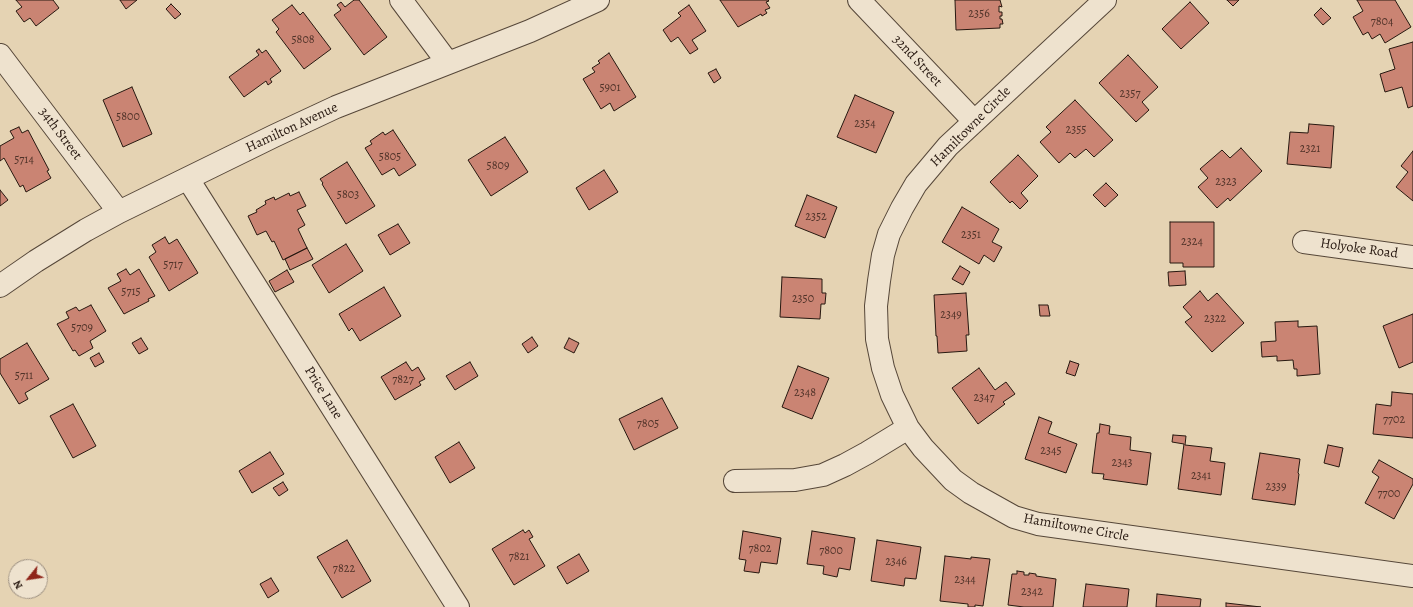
<!DOCTYPE html>
<html>
<head>
<meta charset="utf-8">
<style>
	body { margin:0 }
	#map { position:relative; width:1413px; height:607px; overflow:hidden; background:#e5d3b3; font-family:Alegreya,serif }
	canvas { display:block }
	.north { position:absolute; left:8px; top:559px; width:40px; height:40px; box-sizing:border-box; background:#eee2ce; border:1px solid #9e9182; border-radius:50%; rotate:240deg; font-size:11px; font-weight:700; line-height:16px; text-align:center; color:#271810 }
	.north::after { content:''; display:block; margin:auto; width:14px; height:18px; background:#8f2418; clip-path:polygon(50% 0,100% 100%,50% 72%,0 100%) }
</style>
</head>
<body>
<div id="map">
<canvas width="1413" height="607"></canvas>
<div class="north">N</div>
</div>
<script>
const ctx = document.querySelector('canvas').getContext('2d');
ctx.lineJoin = 'round';
function fill(path, color) { ctx.fillStyle = color; ctx.fill(path, 'evenodd'); }
const poly = rows => new Path2D(rows.map(r => 'M' + r).join(''));
function stroke(path, color, width, dash) { ctx.strokeStyle = color; ctx.lineWidth = width; ctx.lineCap = dash ? 'butt' : 'round'; ctx.setLineDash(dash || []); ctx.stroke(path); }
function label(font, color, halo, rows, align = 'center') {
  ctx.font = font + ' Alegreya,serif'; ctx.lineWidth = 4; ctx.setLineDash([]); ctx.textBaseline = 'middle'; ctx.strokeStyle = halo; ctx.fillStyle = color; for (const [text, x, y, turn = 0] of rows) {
    ctx.save(); ctx.translate(x, y); ctx.rotate((+turn || 0) * Math.PI / 180); ctx.textAlign = isNaN(turn) ? turn : align; if (halo) ctx.strokeText(text, 0, 0); ctx.fillText(text, 0, 0); ctx.restore();
  }
}
const building = poly([
	[16,0,53,0,59,8,36,26,30,18,24,22,16,11,22,7,16,0],
	[120,0,137,0,126,9,120,0],
	[354,0,359,0,387,37,364,55,334,15,341,10,337,5,341,2,345,7,354,0],
	[720,0,768,0,769,1,766,2,770,8,765,10,767,13,762,16,761,14,738,27,720,0],
	[955,0,1000,0,1002,7,999,6,999,12,1002,12,1002,16,1000,16,1000,19,1002,19,1003,24,1000,24,1000,28,956,30,955,0],
	[1227,0,1239,0,1233,6,1227,0],
	[1357,0,1395,0,1411,27,1385,43,1380,34,1372,39,1368,32,1363,35,1353,17,1363,11,1357,0],
	[1190,2,1209,23,1181,49,1162,29,1190,2],
	[171,4,181,14,175,19,166,9,171,4],
	[292,5,300,15,303,12,331,49,304,69,276,32,279,29,272,20,292,5],
	[689,5,706,31,692,40,698,49,690,54,678,37,671,42,663,30,681,16,678,13,689,5],
	[1321,8,1331,18,1323,25,1314,15,1321,8],
	[1413,42,1413,106,1408,108,1402,87,1385,92,1380,74,1395,69,1389,49,1413,42],
	[259,49,262,53,266,50,281,71,270,79,272,82,268,85,266,81,244,97,229,77,259,55,256,51,259,49],
	[609,53,636,97,614,111,610,103,601,109,583,79,595,72,592,68,600,63,598,61,609,53],
	[1128,55,1158,87,1142,102,1149,110,1136,122,1099,83,1128,55],
	[716,69,721,78,714,83,708,73,716,69],
	[132,87,152,134,123,147,103,100,132,87],
	[855,95,894,112,876,153,837,137,855,95],
	[1075,100,1113,140,1094,157,1086,149,1075,158,1070,153,1059,163,1040,142,1051,132,1046,127,1075,100],
	[1309,124,1334,126,1331,168,1287,164,1290,132,1308,133,1309,124],
	[19,127,22,133,28,130,49,170,47,171,51,178,26,192,23,185,20,187,4,158,0,161,0,146,14,138,10,131,19,127],
	[393,130,416,165,399,176,394,168,382,175,365,148,372,144,370,141,383,132,385,135,393,130],
	[505,137,528,172,491,196,468,160,505,137],
	[1241,148,1262,171,1230,201,1228,198,1217,208,1198,187,1208,178,1200,169,1222,150,1230,158,1241,148],
	[1413,151,1413,201,1396,187,1408,172,1401,166,1413,151],
	[1018,155,1038,176,1021,193,1028,201,1020,209,1012,201,1010,203,990,182,1018,155],
	[347,162,375,206,346,224,322,184,323,183,320,179,347,162],
	[604,170,618,192,589,210,576,188,604,170],
	[1106,183,1118,195,1105,207,1093,195,1106,183],
	[0,190,8,200,0,206,0,190],
	[299,192,306,206,297,210,305,225,298,229,307,248,283,260,274,241,272,242,266,231,257,235,248,216,257,212,256,210,266,204,265,201,274,197,275,200,289,193,290,196,299,192],
	[807,195,837,207,825,238,795,226,807,195],
	[962,207,999,229,992,242,1002,247,994,262,984,255,979,264,942,242,962,207],
	[1170,222,1214,222,1214,267,1183,267,1183,263,1170,263,1170,222],
	[398,224,410,243,390,255,378,235,398,224],
	[165,237,169,244,177,239,198,273,169,291,149,257,156,252,152,245,165,237],
	[346,244,363,271,329,293,312,265,346,244],
	[307,248,313,259,290,270,285,259,307,248],
	[960,266,970,272,963,285,952,279,960,266],
	[126,269,130,275,139,269,155,296,148,299,149,301,124,314,108,288,121,281,117,274,126,269],
	[287,270,294,282,275,292,269,281,287,270],
	[1185,271,1186,285,1169,286,1168,272,1185,271],
	[782,277,822,279,822,293,826,293,825,304,821,304,820,319,780,317,782,277],
	[384,287,401,316,360,341,352,328,349,331,339,314,384,287],
	[1200,291,1208,301,1217,293,1244,323,1212,352,1185,322,1192,317,1183,307,1200,291],
	[966,293,969,335,966,335,967,351,938,353,937,336,936,336,934,295,966,293],
	[91,305,106,331,90,341,93,348,79,356,75,350,73,351,57,324,69,318,66,312,76,307,79,311,91,305],
	[1039,305,1048,305,1050,316,1040,316,1039,305],
	[1413,314,1413,362,1399,368,1383,326,1413,314],
	[1298,321,1298,327,1317,326,1320,374,1297,376,1297,369,1294,369,1293,360,1277,361,1277,356,1262,357,1261,342,1276,341,1275,322,1298,321],
	[532,337,538,346,528,353,522,344,532,337],
	[141,338,148,349,139,354,132,343,141,338],
	[569,338,579,343,574,353,564,348,569,338],
	[27,343,49,379,25,393,28,399,19,404,0,373,0,359,27,343],
	[99,353,104,362,95,367,90,358,99,353],
	[1070,361,1079,364,1075,376,1066,373,1070,361],
	[406,362,412,371,418,367,425,379,419,382,421,385,395,400,381,377,406,362],
	[470,362,478,376,455,390,446,376,470,362],
	[798,366,829,378,812,419,782,407,798,366],
	[979,368,995,390,1006,382,1015,394,1003,402,1005,404,978,424,952,388,979,368],
	[1392,392,1413,394,1413,438,1373,434,1376,404,1391,406,1392,392],
	[662,398,678,428,634,450,619,419,662,398],
	[73,404,96,446,73,458,50,416,73,404],
	[1039,417,1052,422,1048,433,1077,444,1066,473,1025,459,1039,417],
	[1100,424,1110,426,1109,434,1131,437,1130,450,1151,453,1147,485,1103,479,1104,474,1092,473,1097,433,1099,433,1100,424],
	[1173,435,1186,436,1185,445,1212,448,1210,461,1225,463,1221,495,1178,489,1184,444,1172,442,1173,435],
	[459,442,475,468,450,483,435,457,459,442],
	[1328,445,1343,448,1339,467,1324,463,1328,445],
	[270,452,284,474,252,493,239,471,270,452],
	[1260,453,1300,459,1298,473,1299,474,1295,505,1252,499,1260,453],
	[1379,460,1413,479,1413,484,1394,519,1365,503,1379,477,1372,472,1379,460],
	[283,482,288,490,279,496,273,488,283,482],
	[523,530,525,533,529,530,533,537,529,539,545,566,514,585,492,549,523,530],
	[743,531,781,538,777,564,761,562,759,573,744,571,746,560,739,559,743,531],
	[812,531,855,538,850,570,839,568,837,577,823,574,824,566,807,564,812,531],
	[347,540,371,581,342,598,317,557,347,540],
	[877,540,921,547,916,579,905,578,904,586,871,581,877,540],
	[579,554,589,571,567,584,557,567,579,554],
	[945,556,971,559,971,557,990,559,983,606,975,605,975,607,968,607,968,604,940,601,945,556],
	[1017,571,1024,572,1024,575,1029,575,1029,573,1036,574,1036,576,1056,579,1053,607,1024,607,1008,605,1012,574,1017,574,1017,571],
	[271,578,279,591,268,598,260,584,271,578],
	[1086,584,1129,589,1127,607,1083,607,1086,584],
	[1157,594,1201,599,1200,607,1156,607,1157,594],
	[1226,603,1261,607,1226,607,1226,603]
]);
const minor = poly([
	[401,0,448,63],
	[859,0,974,121],
	[1105,0,948,146,916,184,902,208,889,234,883,255,879,281,876,306,877,339,883,368,892,395,908,428,923,448,953,480,971,493,1014,517,1038,524,1413,576],
	[0,55,119,212],
	[188,179,458,607],
	[1304,242,1413,257],
	[0,286,36,261,86,230,119,212,274,136,336,107,530,31,598,0],
	[735,481,795,480,823,475,845,465,867,453,908,428]
]);
const numberNames = [
	["2356",979,14],
	["7804",1382,22],
	["5808",303,40],
	["5901",610,88],
	["2357",1130,94],
	["5800",128,117],
	["2354",865,124],
	["2355",1076,130],
	["2321",1310,149],
	["5805",390,157],
	["5714",24,160],
	["5809",498,166],
	["2323",1226,182],
	["5803",348,195],
	["2352",816,217],
	["2351",971,235],
	["2324",1192,242],
	["5717",173,265],
	["5715",131,292],
	["2350",803,299],
	["2349",951,315],
	["2322",1215,319],
	["5709",82,328],
	["5711",24,376],
	["7827",403,380],
	["2348",805,393],
	["2347",984,398],
	["7702",1394,420],
	["7805",648,424],
	["2345",1051,451],
	["2343",1122,463],
	["2341",1201,476],
	["2339",1276,487],
	["7700",1389,494],
	["7802",760,549],
	["7800",831,551],
	["7821",519,557],
	["2346",896,562],
	["7822",344,569],
	["2344",965,580],
	["2342",1032,592]
];
const streetNames = [
	["32nd Street",917,61,47],
	["Hamiltowne Circle",971,127,-45],
	["Hamilton Avenue",292,128,-25],
	["34th Street",60,134,53],
	["Holyoke Road",1359,249,8],
	["Price Lane",323,393,58],
	["Hamiltowne Circle",1076,528,10]
];
fill(building, '#ca8473');
stroke(building, '#271810', 1);
stroke(minor, '#564739', 24);
stroke(minor, '#eee2ce', 22);
label('12px', '#503329', null, numberNames);
label('14px', '#271810', '#eee2ce', streetNames);
</script>
</body>
</html>
